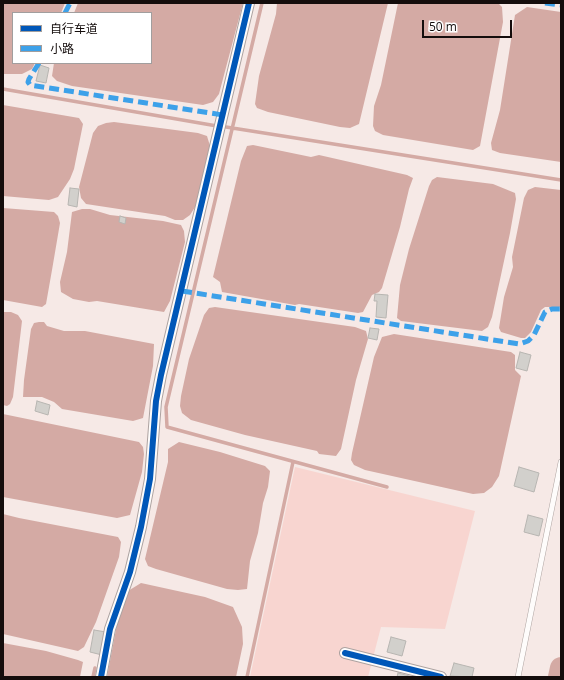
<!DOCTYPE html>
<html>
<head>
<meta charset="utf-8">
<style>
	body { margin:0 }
	#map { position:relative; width:564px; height:680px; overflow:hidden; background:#f6e9e6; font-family:"Open Sans","Noto Sans SC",sans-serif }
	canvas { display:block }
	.frame { position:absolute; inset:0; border:4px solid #140d0c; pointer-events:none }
	.legend { position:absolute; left:12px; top:12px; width:140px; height:52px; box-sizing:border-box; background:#fff; border:1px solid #a19e9e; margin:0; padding:5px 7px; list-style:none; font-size:12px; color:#140d0c }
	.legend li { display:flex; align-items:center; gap:8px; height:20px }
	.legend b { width:20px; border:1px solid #a19e9e }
	.scale { position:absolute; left:422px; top:20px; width:90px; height:18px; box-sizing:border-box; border:2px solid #140d0c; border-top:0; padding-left:5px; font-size:12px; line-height:14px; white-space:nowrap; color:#140d0c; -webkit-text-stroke:3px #fff; paint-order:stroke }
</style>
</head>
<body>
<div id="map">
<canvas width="564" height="680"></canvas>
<div class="frame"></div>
<ul class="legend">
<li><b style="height:5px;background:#0057b8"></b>自行车道</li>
<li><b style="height:5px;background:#3da1e9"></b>小路</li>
</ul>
<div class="scale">50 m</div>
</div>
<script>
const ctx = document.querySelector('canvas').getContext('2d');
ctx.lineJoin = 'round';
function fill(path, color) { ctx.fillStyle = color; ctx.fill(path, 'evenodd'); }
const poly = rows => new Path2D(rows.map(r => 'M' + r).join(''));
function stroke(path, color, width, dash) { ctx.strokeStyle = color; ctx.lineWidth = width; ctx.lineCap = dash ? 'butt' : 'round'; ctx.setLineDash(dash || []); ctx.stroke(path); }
const green = poly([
	[295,467,475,511,445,629,381,627,368,677,250,677]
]);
const water = poly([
	[3,3,65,3,61,13,13,13,13,63,35,63,32,69,22,74,3,74],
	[78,3,243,3,219,94,213,102,203,105,72,86,57,81,52,76,54,63,151,63,151,13,74,13],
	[277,3,388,3,359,124,350,128,340,127,268,112,257,108,255,104,259,76,276,14],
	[398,3,498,3,502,7,503,22,480,146,473,150,383,135,375,131,373,126,374,106,381,85],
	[527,7,561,12,561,162,500,153,492,150,491,143,500,110,515,15],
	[3,105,79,118,83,124,74,169,70,179,58,197,49,200,3,196],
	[114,122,198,133,207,136,210,146,197,204,190,215,183,220,175,220,165,216,86,204,81,198,79,187,93,133,98,126,106,123],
	[253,145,311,157,319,155,407,175,413,178,409,189,400,227,382,288,379,292,372,295,363,312,358,313,299,304,295,305,222,292,220,282,213,277,241,161,247,146],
	[437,177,493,184,515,193,516,199,510,233,492,317,488,327,482,331,401,321,397,318,400,285,409,249,429,186,432,180],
	[535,187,561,190,561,307,545,307,541,310,531,332,525,338,521,338,501,332,499,328,504,297,513,267,512,257,524,198,528,190],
	[3,208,54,212,58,216,60,223,52,270,46,304,42,307,3,300],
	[82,209,90,209,110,215,163,221,181,225,184,231,185,242,170,301,164,312,97,301,89,302,73,299,61,292,60,282,67,252,72,212],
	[215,307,355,327,366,331,368,339,356,380,341,449,336,456,319,454,317,451,245,435,191,420,182,413,180,406,181,396,189,359,204,315,209,308],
	[3,312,11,312,18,315,22,321,13,397,10,404,7,406,3,405],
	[39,322,44,322,47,326,64,331,85,331,154,344,153,366,143,418,133,421,62,409,54,402,42,397,23,397,24,380,31,329,34,323],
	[394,334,511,352,515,355,515,370,521,376,499,476,492,487,484,493,473,494,365,470,354,465,351,460,352,453,374,357,382,337],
	[3,414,139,442,143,447,144,454,142,472,130,515,117,518,3,497],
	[179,442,220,452,265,466,270,471,268,487,263,503,258,533,250,561,247,589,238,590,227,589,156,569,148,566,145,559,168,462,168,449],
	[3,514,19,518,118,537,121,542,119,557,96,622,84,647,78,651,3,634],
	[141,583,205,597,233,607,242,627,243,644,236,677,107,677,118,619,128,591],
	[3,643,46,651,78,660,83,662,80,677,3,677]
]);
const stream = poly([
	[262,3,166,407,167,427,387,487],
	[3,89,217,126],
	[226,127,561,180],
	[93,677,95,668],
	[247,677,293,462]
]);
const river = poly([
	[559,677,561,668]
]);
const building = poly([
	[40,65,49,68,46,83,36,81,40,65],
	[70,188,79,189,77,207,68,205,70,188],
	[120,216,126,218,125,224,119,222,120,216],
	[375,294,388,295,386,318,376,317,377,301,374,301,375,294],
	[370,328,379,329,377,340,368,338,370,328],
	[520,352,531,355,527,371,516,368,520,352],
	[37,401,50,405,48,415,35,411,37,401],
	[519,467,539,473,534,492,514,486,519,467],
	[528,515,543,519,539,536,524,532,528,515],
	[94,630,106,632,102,655,90,652,94,630],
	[391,637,406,641,402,656,387,652,391,637],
	[454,663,474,668,472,677,450,676,454,663],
	[398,673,413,677,397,677,398,673]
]);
const lane = poly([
	[518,677,561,462]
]);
const street = poly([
	[345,653,441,677],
	[101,677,110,629,130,572,141,527,150,479,156,401,161,375,249,3]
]);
const quiet = poly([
	[545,3,561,5],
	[65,13,70,3],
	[39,63,29,79,28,82,30,85,223,115],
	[182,291,519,344,528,341,534,335,545,312,552,309,561,309]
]);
const cycleway = poly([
	[345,653,441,677],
	[101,677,110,629,130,572,141,527,150,479,156,401,161,375,249,3]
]);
fill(green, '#f8d5d0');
fill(water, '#d4aaa4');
stroke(stream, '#d4aaa4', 3.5);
stroke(river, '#d4aaa4', 22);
fill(building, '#d2d0cc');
stroke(building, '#b7b5b1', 1);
stroke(lane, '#aca2a0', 6);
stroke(street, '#aca2a0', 12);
stroke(lane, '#fefcfb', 5);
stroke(street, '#fefcfb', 10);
stroke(quiet, '#3da1e9', 5, [10, 5]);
stroke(cycleway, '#0057b8', 6);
</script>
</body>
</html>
